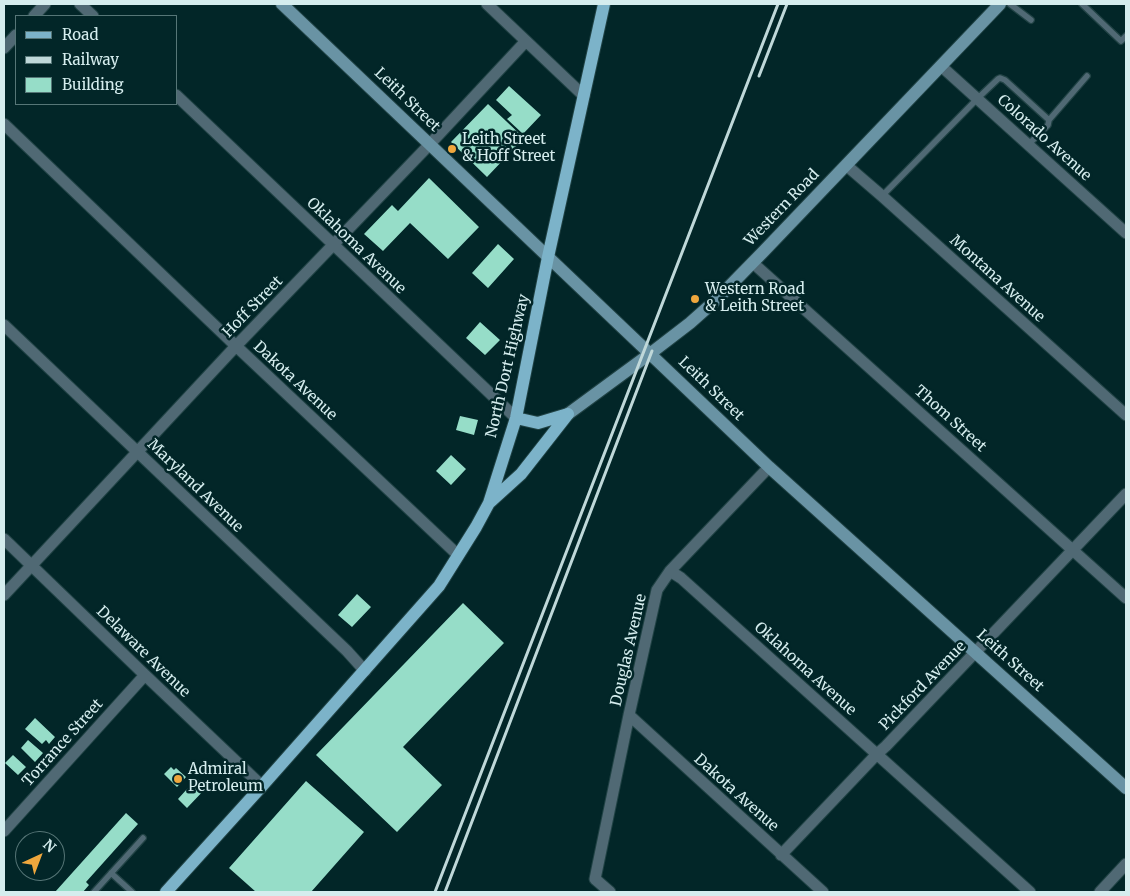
<!DOCTYPE html>
<html>
<head>
<meta charset="utf-8">
<style>
	body { margin:0 }
	#map { position:relative; width:1130px; height:896px; overflow:hidden; background:#022628; font-family:Merriweather,serif }
	canvas { display:block }
	.frame { position:absolute; inset:0; border:5px solid #d5edee; pointer-events:none }
	.legend { position:absolute; left:15px; top:15px; width:162px; height:90px; box-sizing:border-box; background:#022628; border:1px solid #567677; margin:0; padding:6px 9px; list-style:none; font-size:15px; color:#d5edee }
	.legend li { display:flex; align-items:center; gap:10px; height:25px }
	.legend b { width:25px; border:1px solid #567677 }
	.north { position:absolute; left:15px; top:831px; width:50px; height:50px; box-sizing:border-box; background:#022628; border:1px solid #567677; border-radius:50%; rotate:43deg; font-size:14px; font-weight:700; line-height:20px; text-align:center; color:#d5edee }
	.north::after { content:''; display:block; margin:auto; width:18px; height:22px; background:#efa73d; clip-path:polygon(50% 0,100% 100%,50% 72%,0 100%) }
</style>
</head>
<body>
<div id="map">
<canvas width="1130" height="896"></canvas>
<div class="frame"></div>
<ul class="legend">
<li><b style="height:6px;background:#7cb3c9"></b>Road</li>
<li><b style="height:6px;background:#bfd8d9"></b>Railway</li>
<li><b style="height:14px;background:#96ddc8"></b>Building</li>
</ul>
<div class="north">N</div>
</div>
<script>
const ctx = document.querySelector('canvas').getContext('2d');
ctx.lineJoin = 'round';
function fill(path, color) { ctx.fillStyle = color; ctx.fill(path, 'evenodd'); }
const poly = rows => new Path2D(rows.map(r => 'M' + r).join(''));
function stroke(path, color, width, dash) { ctx.strokeStyle = color; ctx.lineWidth = width; ctx.lineCap = dash ? 'butt' : 'round'; ctx.setLineDash(dash || []); ctx.stroke(path); }
function label(font, color, halo, rows, align = 'center') {
  ctx.font = font + ' Merriweather,serif'; ctx.lineWidth = 5; ctx.setLineDash([]); ctx.textBaseline = 'middle'; ctx.strokeStyle = halo; ctx.fillStyle = color; for (const [text, x, y, turn = 0] of rows) {
    ctx.save(); ctx.translate(x, y); ctx.rotate((+turn || 0) * Math.PI / 180); ctx.textAlign = isNaN(turn) ? turn : align; if (halo) ctx.strokeText(text, 0, 0); ctx.fillText(text, 0, 0); ctx.restore();
  }
}
const building = poly([
	[509,86,541,115,523,134,507,119,512,115,496,100],
	[488,104,524,138,487,177,451,142],
	[429,178,479,227,448,259,410,223,383,251,364,234,392,205,398,211],
	[498,244,514,259,488,288,472,273],
	[480,322,500,340,485,355,466,338],
	[460,416,478,420,474,435,456,430],
	[451,455,466,469,451,485,436,471],
	[357,594,371,607,352,627,338,615],
	[463,603,504,643,403,747,442,785,397,832,316,755],
	[35,718,55,737,49,744,46,740,42,744,25,729],
	[28,740,43,753,35,762,21,748],
	[13,755,26,767,18,775,5,763],
	[171,767,174,770,176,768,186,777,177,787,164,774],
	[197,778,207,787,187,808,178,799],
	[306,781,364,832,311,892,256,892,229,868],
	[126,813,138,824,86,882,89,885,83,892,55,892]
]);
const lane = poly([
	[1010,4,1031,20],
	[1082,4,1121,41,1126,36],
	[1049,120,1087,76],
	[882,196,978,98,998,79,1000,78,1005,80,1049,120,1048,125,1029,144],
	[111,873,132,892],
	[94,892,143,838]
]);
const street = poly([
	[80,4,93,16],
	[487,4,584,96],
	[34,16,45,4],
	[4,48,16,35],
	[941,66,1126,233],
	[176,95,516,418],
	[4,124,236,346,458,555],
	[846,165,882,196,1126,415],
	[753,263,1126,598],
	[4,325,347,651,365,671],
	[4,539,145,675,262,786],
	[670,571,681,578,1030,892],
	[4,595,236,346,430,144,526,41],
	[629,715,823,892],
	[4,831,145,675],
	[781,855,877,754,886,746,1126,494],
	[610,892,595,879,629,715,657,590,670,571,769,467],
	[1100,892,1126,864]
]);
const secondary = poly([
	[282,4,769,467,1126,788],
	[568,414,651,353,690,323,717,299,763,252,1000,4]
]);
const primary = poly([
	[516,418,538,423,568,414],
	[489,503,521,474,568,414],
	[166,892,262,786,439,586,476,527,489,503,516,418,548,257,604,4]
]);
const rail = poly([
	[759,76,787,4],
	[435,892,778,4],
	[445,892,652,351]
]);
const markers = [
	[452,149,5,"#efa73d"],
	[695,299,5,"#efa73d"],
	[178,779,5,"#efa73d"]
];
const streetNames = [
	["Leith Street",407,100,44],
	["Colorado Avenue",1044,138,42],
	["Western Road",782,208,-46],
	["Oklahoma Avenue",356,246,44],
	["Montana Avenue",997,279,42],
	["Hoff Street",253,307,-46],
	["North Dort Highway",508,366,-77],
	["Dakota Avenue",295,381,43],
	["Leith Street",711,389,44],
	["Thom Street",950,419,42],
	["Maryland Avenue",195,486,44],
	["Douglas Avenue",629,650,-77],
	["Delaware Avenue",143,652,44],
	["Leith Street",1010,661,42],
	["Oklahoma Avenue",805,669,42],
	["Pickford Avenue",923,686,-46],
	["Torrance Street",63,743,-48],
	["Dakota Avenue",736,793,42]
];
const poiNames = [
	["Leith Street",462,140],
	["& Hoff Street",462,157],
	["Western Road",705,290],
	["& Leith Street",705,307],
	["Admiral",188,770],
	["Petroleum",188,787]
];
fill(building, '#96ddc8');
stroke(lane, '#204244', 8);
stroke(street, '#204244', 13);
stroke(secondary, '#204244', 14);
stroke(primary, '#204244', 14);
stroke(lane, '#506974', 5.5);
stroke(street, '#506974', 11);
stroke(secondary, '#6993a4', 12);
stroke(primary, '#7cb3c9', 12);
stroke(rail, '#bfd8d9', 3);
for (const [x, y, r, color] of markers) { const dot = new Path2D(); dot.arc(x, y, r, 0, 2 * Math.PI); ctx.fillStyle = color; ctx.fill(dot); stroke(dot, '#022628', 2); }
label('15px', '#d5edee', '#022628', streetNames);
label('15px', '#d5edee', '#022628', poiNames, 'left');
</script>
</body>
</html>
